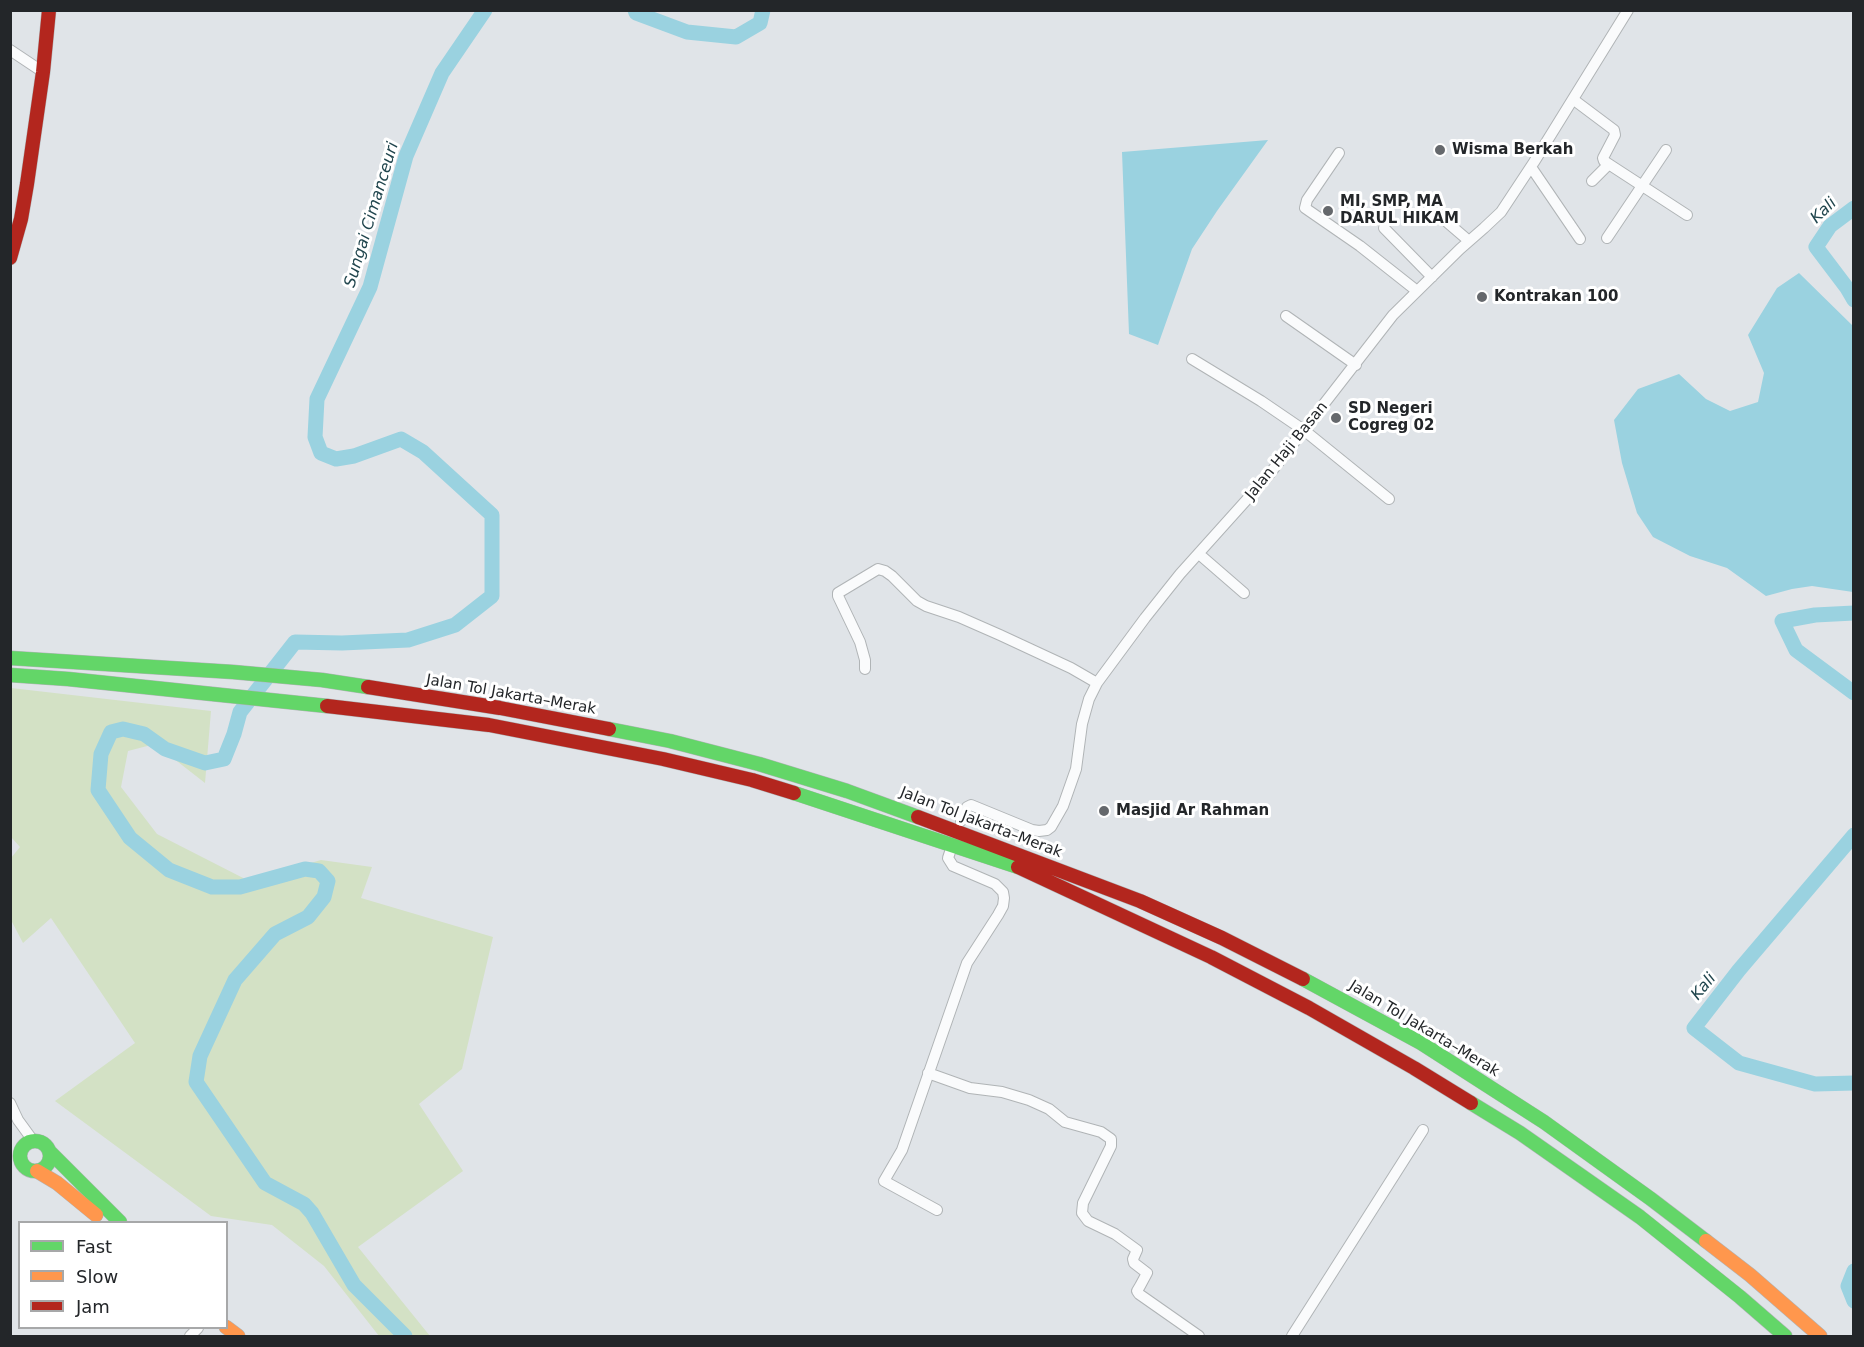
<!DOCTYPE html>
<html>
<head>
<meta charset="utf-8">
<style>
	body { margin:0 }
	#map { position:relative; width:1864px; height:1347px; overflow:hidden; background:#e0e4e8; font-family:"DejaVu Sans",sans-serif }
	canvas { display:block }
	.frame { position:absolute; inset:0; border:12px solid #232629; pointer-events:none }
	.legend { position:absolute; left:18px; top:1221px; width:210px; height:108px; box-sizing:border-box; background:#fff; border:2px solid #a7a8a9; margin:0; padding:8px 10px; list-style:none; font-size:18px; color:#232629 }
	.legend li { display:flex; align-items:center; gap:12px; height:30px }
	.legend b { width:30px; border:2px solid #a7a8a9 }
</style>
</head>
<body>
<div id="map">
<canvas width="1864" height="1347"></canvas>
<div class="frame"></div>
<ul class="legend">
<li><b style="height:8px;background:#63d668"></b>Fast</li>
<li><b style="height:8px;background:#ff974d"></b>Slow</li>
<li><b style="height:8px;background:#b3261e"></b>Jam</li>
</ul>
</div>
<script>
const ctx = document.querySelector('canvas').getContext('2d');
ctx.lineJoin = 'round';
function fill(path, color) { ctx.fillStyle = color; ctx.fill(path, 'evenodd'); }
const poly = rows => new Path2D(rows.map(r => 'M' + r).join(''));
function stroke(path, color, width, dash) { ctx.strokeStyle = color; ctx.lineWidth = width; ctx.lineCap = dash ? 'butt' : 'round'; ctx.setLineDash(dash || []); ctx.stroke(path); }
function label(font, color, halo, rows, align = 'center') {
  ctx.font = font + ' "DejaVu Sans",sans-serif'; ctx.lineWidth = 6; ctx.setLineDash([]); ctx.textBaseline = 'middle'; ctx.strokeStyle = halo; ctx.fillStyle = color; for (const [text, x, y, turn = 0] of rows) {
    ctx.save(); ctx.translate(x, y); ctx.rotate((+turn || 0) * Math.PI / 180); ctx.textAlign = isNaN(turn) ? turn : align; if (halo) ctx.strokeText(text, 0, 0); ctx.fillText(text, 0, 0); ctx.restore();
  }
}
const green = poly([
	[11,688,211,711,205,783,155,744,128,751,121,787,157,834,249,881,321,860,372,867,361,898,493,937,462,1069,419,1104,463,1171,358,1247,430,1336,379,1336,324,1266,272,1225,211,1216,55,1101,135,1043,51,918,23,943,11,920,11,858,20,847,11,837]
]);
const water = poly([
	[1268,140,1217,211,1192,249,1158,345,1129,334,1122,152],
	[1799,273,1853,326,1853,592,1812,586,1792,589,1766,596,1727,568,1690,556,1653,537,1637,513,1622,463,1614,420,1638,389,1679,374,1706,399,1730,411,1758,402,1764,373,1748,335,1777,288]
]);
const river = poly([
	[635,10,636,13,687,32,736,37,760,23,763,10],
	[1854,208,1830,226,1816,247,1847,288,1854,300],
	[1854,613,1815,615,1782,621,1796,650,1854,693],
	[1854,835,1739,970,1694,1028,1739,1063,1815,1084,1854,1083],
	[1854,1271,1848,1286,1854,1301],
	[405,1336,354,1285,312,1213,304,1204,265,1183,196,1082,200,1056,235,980,275,934,308,917,324,897,328,881,319,871,305,869,240,887,212,887,169,870,130,838,98,790,101,754,111,732,123,729,144,734,165,749,205,763,224,759,234,734,240,712,295,642,342,643,408,640,455,625,492,596,492,515,423,452,401,439,354,456,336,459,321,453,315,437,317,399,370,287,406,156,442,73,485,10]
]);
const street = poly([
	[10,50,43,72],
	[1574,100,1614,130,1615,135,1603,158,1604,161,1687,215],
	[1339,153,1307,200,1305,208,1360,246,1417,291],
	[1531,167,1580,239],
	[1592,181,1608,165],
	[1448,223,1469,241],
	[1384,228,1432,277],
	[1607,238,1666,150],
	[1286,316,1356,365],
	[1192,359,1261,401,1305,431,1389,499],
	[1199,554,1244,593],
	[865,669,865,660,860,642,838,596,838,593,878,569,885,571,892,576,917,601,926,606,959,617,1000,635,1071,668,1097,683],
	[961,821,967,807,971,805,1032,830,1039,831,1047,830,1051,827,1063,806,1076,769,1082,724,1089,699,1097,683,1145,618,1180,574,1268,476,1393,315,1460,249,1484,228,1501,212,1534,162,1628,10],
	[928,1073,970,1088,1002,1092,1029,1100,1049,1109,1065,1122,1101,1132,1111,1139,1111,1146,1083,1203,1082,1213,1088,1221,1115,1234,1137,1250,1133,1259,1134,1263,1147,1273,1140,1286,1137,1291,1139,1294,1199,1336],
	[10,1103,18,1120,34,1142],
	[937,1210,884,1181,902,1150,967,963,998,915,1003,906,1004,898,1003,892,995,884,953,866,948,858,951,849],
	[190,1336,198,1328],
	[1292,1336,1423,1130]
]);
const fast = poly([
	[10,658,233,672,322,680,368,687],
	[10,675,68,679,327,706],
	[609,729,670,741,759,764,847,791,918,817],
	[794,793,1018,867],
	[1303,979,1421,1043,1544,1122,1651,1199,1706,1241],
	[1471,1103,1520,1133,1640,1217,1740,1297,1785,1336],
	'20 1156a15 15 0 1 1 30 0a15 15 0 1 1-30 0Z',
	[49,1151,120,1222]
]);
const slow = poly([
	[37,1171,57,1183,96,1215],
	[1706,1241,1750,1275,1820,1336],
	[226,1327,238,1336]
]);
const jam = poly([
	[10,258,21,219,27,184,43,72,49,10],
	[368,687,500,708,609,729],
	[327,706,489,725,663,759,752,780,794,793],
	[918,817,1140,901,1222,938,1303,979],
	[1018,867,1211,957,1309,1008,1414,1068,1471,1103]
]);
const markers = [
	[1440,150,6,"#65686c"],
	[1328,211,6,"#65686c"],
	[1482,297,6,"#65686c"],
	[1336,418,6,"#65686c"],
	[1104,811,6,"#65686c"]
];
const poiNames = [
	["Wisma Berkah",1452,150],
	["MI, SMP, MA",1340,202],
	["DARUL HIKAM",1340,219],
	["Kontrakan 100",1494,297],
	["SD Negeri",1348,409],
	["Cogreg 02",1348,426],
	["Masjid Ar Rahman",1116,811]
];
const streetNames = [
	["Jalan Haji Basan",1287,451,-51],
	["Jalan Tol Jakarta–Merak",511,695,10],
	["Jalan Tol Jakarta–Merak",981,823,21],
	["Jalan Tol Jakarta–Merak",1424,1029,31]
];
const waterNames = [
	["Kali",1824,211,-44],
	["Sungai Cimanceuri",372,215,-73],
	["Kali",1704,987,-50]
];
fill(green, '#d3e1c5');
fill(water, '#9ad2e0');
stroke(river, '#9ad2e0', 15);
stroke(street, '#b0b4b6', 12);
stroke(fast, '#b0b4b6', 15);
stroke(slow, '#b0b4b6', 15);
stroke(jam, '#b0b4b6', 15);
stroke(street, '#fafbfc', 10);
stroke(fast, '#63d668', 14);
stroke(slow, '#ff974d', 14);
stroke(jam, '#b3261e', 14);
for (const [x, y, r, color] of markers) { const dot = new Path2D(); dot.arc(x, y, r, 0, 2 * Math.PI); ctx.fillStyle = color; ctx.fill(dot); stroke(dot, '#fff', 2); }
label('bold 15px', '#232629', '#fff', poiNames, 'left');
label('15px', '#232629', '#fff', streetNames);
label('italic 16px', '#21464e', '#fff', waterNames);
</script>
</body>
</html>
